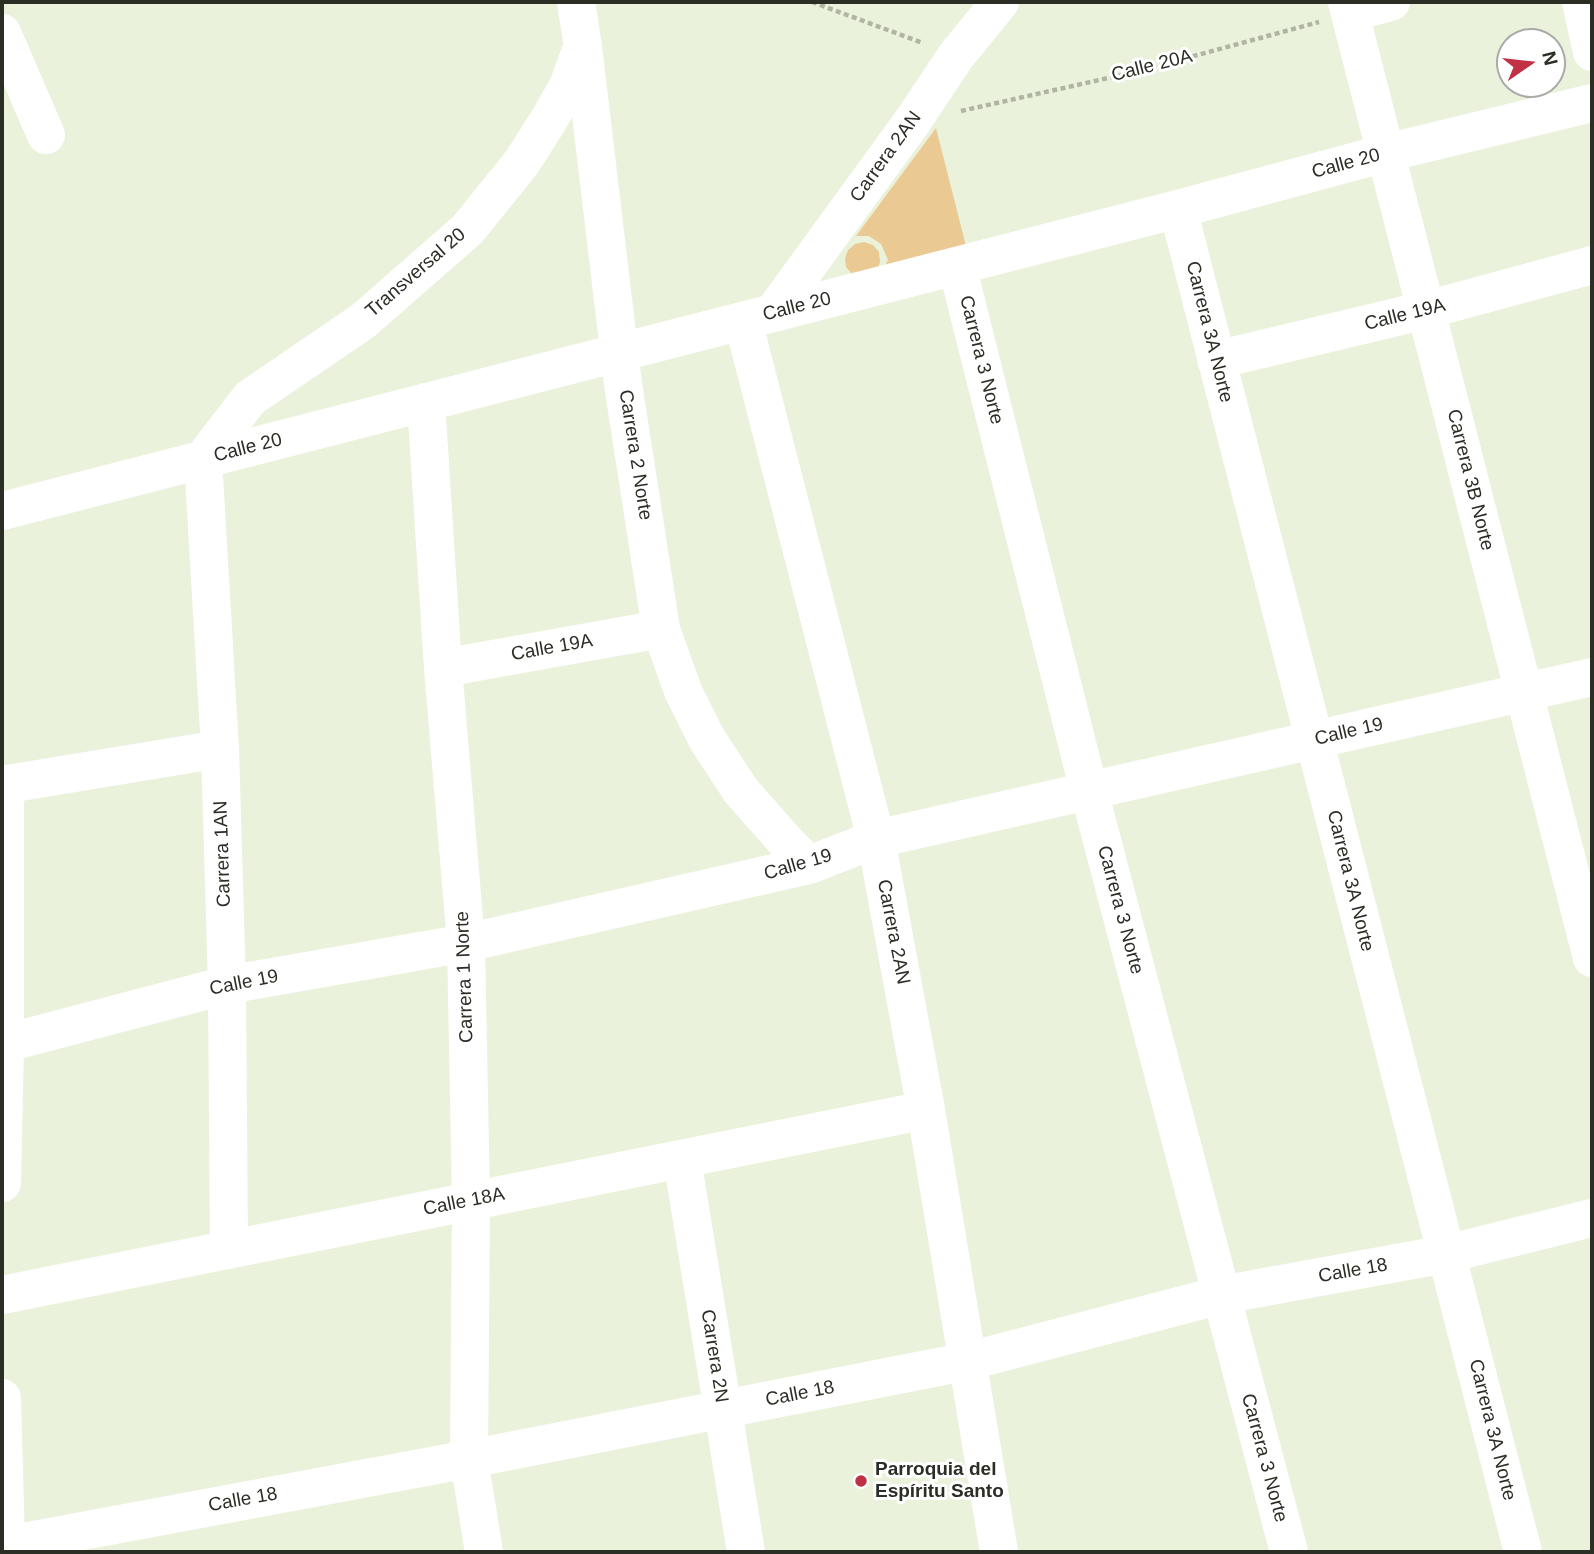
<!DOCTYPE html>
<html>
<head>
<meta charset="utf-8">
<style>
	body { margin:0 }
	#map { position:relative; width:1594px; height:1554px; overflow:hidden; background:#ebf2db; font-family:Arial,sans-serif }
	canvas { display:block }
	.frame { position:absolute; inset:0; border:4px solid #2b2e25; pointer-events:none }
	.north { position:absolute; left:1496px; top:28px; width:70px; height:70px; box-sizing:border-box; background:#fff; border:2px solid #aaaba8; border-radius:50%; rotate:76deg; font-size:19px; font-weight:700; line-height:28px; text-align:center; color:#2b2e25 }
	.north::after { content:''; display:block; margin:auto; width:24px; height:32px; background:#c13044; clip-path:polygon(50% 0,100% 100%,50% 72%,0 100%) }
</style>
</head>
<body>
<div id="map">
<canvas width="1594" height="1554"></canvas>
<div class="frame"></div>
<div class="north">N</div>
</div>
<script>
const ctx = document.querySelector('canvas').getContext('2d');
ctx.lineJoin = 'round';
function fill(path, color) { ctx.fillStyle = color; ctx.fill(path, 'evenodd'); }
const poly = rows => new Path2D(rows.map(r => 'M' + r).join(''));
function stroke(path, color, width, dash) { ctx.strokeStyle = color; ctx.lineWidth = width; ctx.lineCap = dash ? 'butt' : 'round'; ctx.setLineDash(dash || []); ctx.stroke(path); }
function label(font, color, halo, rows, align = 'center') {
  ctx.font = font + ' Arial,sans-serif'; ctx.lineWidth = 6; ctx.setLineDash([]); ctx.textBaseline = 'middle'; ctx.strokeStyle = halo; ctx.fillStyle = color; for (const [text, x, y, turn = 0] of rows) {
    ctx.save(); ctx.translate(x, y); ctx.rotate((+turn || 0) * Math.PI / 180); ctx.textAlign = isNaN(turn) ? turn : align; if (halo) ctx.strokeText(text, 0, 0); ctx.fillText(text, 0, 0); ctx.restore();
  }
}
const green = poly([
	[936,128,967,250,880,275,888,260,881,244,869,236,856,236],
	[864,242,873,245,879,252,880,262,877,271,852,274,846,267,845,258,848,250,855,244]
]);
const path = poly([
	[812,2,923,43],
	[961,111,1135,72,1319,22]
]);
const minor = poly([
	[576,2,583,47,623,384,661,629,683,691,707,739,741,791,787,843,809,865],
	[1347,2,1592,958],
	[1581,2,1592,52],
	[1350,13,1391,2],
	[2,33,46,135],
	[1178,209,1523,1552],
	[957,266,1089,791,1289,1552],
	[773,313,912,122,956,56,1000,2],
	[743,321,876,839,926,1110,999,1552],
	[1216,360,1426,310,1592,265],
	[426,402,443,668,466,943,471,1201,469,1459,484,1552],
	[203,459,220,749,227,985,229,1250],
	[203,459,250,398,363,321,468,229,522,162,550,118,568,86,582,48],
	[2,511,1178,209,1386,153,1592,103],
	[443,668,661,629],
	[2,785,220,749],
	[2,1044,227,985,466,943,809,865,876,839,1592,677],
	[682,1159,746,1552],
	[2,1183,5,1044,5,784],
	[2,1295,926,1110],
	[2,1398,6,1545],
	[2,1546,469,1459,969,1361,1221,1295,1446,1254,1592,1218]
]);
const markers = [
	[861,1481,7,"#c13044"]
];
const streetNames = [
	["Calle 20A",1152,66,-14],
	["Carrera 2AN",886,157,-54],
	["Calle 20",1346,164,-15],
	["Transversal 20",416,273,-41],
	["Calle 20",797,307,-14],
	["Calle 19A",1405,315,-14],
	["Carrera 3A Norte",1209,332,76],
	["Carrera 3 Norte",981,360,76],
	["Calle 20",248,448,-14],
	["Carrera 2 Norte",635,455,81],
	["Carrera 3B Norte",1470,480,76],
	["Calle 19A",552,648,-10],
	["Calle 19",1349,732,-13],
	["Carrera 1AN",223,854,-92],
	["Calle 19",798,865,-16],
	["Carrera 3A Norte",1350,881,76],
	["Carrera 3 Norte",1120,910,75],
	["Carrera 2AN",893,932,79],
	["Carrera 1 Norte",465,977,-92],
	["Calle 19",244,983,-11],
	["Calle 18A",464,1202,-11],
	["Calle 18",1353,1271,-10],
	["Carrera 2N",714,1356,81],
	["Calle 18",800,1394,-11],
	["Carrera 3A Norte",1492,1430,76],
	["Carrera 3 Norte",1264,1458,75],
	["Calle 18",243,1500,-10]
];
const poiNames = [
	["Parroquia del",875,1470],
	["Espíritu Santo",875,1492]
];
fill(green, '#eac993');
stroke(path, '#b0b5a3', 4.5, [5, 3.5]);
stroke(minor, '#fff', 38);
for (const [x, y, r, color] of markers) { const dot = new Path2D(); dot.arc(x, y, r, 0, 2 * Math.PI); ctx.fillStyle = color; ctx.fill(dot); stroke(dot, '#fff', 2.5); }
label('19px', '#2b2e25', '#fff', streetNames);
label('bold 19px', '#2b2e25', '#fff', poiNames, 'left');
</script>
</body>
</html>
